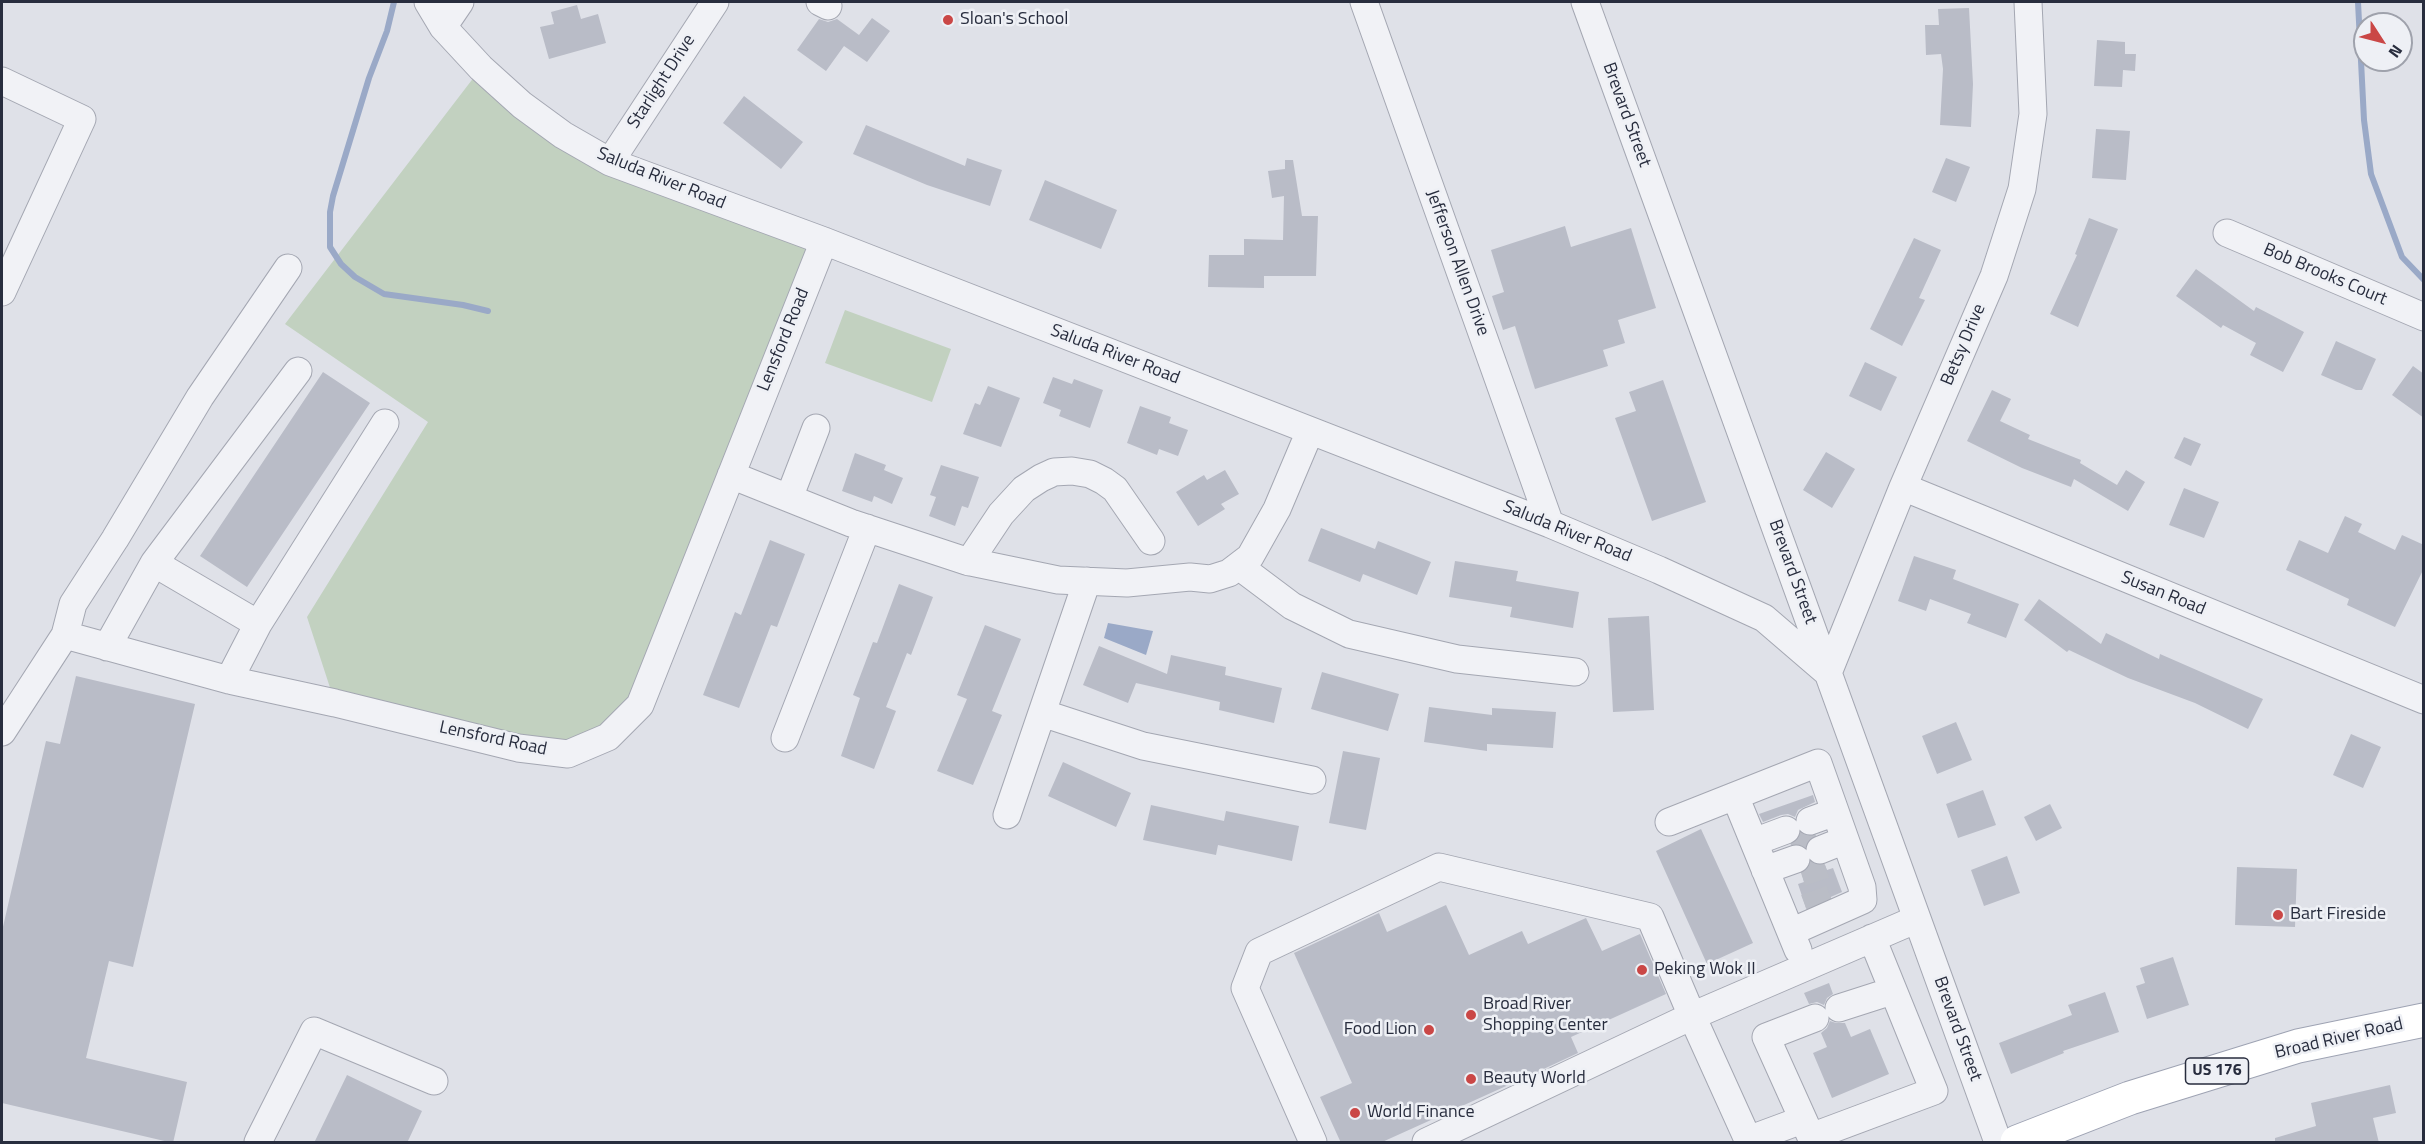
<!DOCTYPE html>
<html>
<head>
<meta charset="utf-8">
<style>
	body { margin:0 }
	#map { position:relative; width:2425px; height:1144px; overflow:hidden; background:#dfe1e8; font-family:"Titillium Web",sans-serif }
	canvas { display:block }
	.frame { position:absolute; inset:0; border:3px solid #282d3e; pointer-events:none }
	.north { position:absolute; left:2353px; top:12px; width:60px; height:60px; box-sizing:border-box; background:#eef0f5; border:2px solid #9fa2ac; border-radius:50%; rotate:126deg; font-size:16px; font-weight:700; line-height:24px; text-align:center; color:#282d3e }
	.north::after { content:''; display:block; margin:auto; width:21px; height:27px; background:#ca4746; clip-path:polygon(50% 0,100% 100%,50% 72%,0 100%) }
</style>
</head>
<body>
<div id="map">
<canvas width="2425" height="1144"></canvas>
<div class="frame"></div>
<div class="north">N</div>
</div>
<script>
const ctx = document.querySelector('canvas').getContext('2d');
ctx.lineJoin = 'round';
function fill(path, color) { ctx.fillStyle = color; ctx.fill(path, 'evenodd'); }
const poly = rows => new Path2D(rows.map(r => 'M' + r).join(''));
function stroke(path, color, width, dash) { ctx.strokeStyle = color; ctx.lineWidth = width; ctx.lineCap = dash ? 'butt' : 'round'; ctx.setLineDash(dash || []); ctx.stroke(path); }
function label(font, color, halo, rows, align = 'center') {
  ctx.font = font + ' "Titillium Web",sans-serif'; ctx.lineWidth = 5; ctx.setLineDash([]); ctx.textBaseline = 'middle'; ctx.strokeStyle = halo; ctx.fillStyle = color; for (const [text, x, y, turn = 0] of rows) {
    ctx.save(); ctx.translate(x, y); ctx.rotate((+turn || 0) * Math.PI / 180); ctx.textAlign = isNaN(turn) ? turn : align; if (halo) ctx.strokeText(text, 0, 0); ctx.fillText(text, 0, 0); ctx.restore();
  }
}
const green = poly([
	[481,68,563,135,824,241,640,705,568,753,335,703,307,617,428,422,285,324],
	[845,310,951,349,932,402,825,363]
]);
const water = poly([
	[1108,623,1153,631,1146,655,1104,638]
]);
const stream = poly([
	[394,2,387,31,369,78,333,196,330,212,330,247,341,264,355,277,384,294,463,305,488,311],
	[2358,2,2364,120,2371,174,2402,257,2424,280]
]);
const building = poly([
	[577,5,581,19,598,14,606,43,549,59,540,27,554,24,551,12],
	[1969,8,1973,84,1971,127,1940,125,1943,69,1941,54,1926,55,1925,25,1939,25,1938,9],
	[872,18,890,31,867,62,844,46,826,71,797,50,819,19,828,22,837,19,859,35],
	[2097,40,2125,42,2125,54,2136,54,2135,71,2123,70,2122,87,2094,86],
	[744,96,803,142,781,169,723,123],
	[866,125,965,166,967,158,1002,170,990,206,927,185,853,154],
	[2096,129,2130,131,2126,180,2092,178],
	[1946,158,1970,167,1956,202,1932,192],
	[1285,160,1293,160,1302,216,1318,216,1316,276,1264,276,1264,288,1208,287,1209,255,1244,255,1244,239,1283,240,1284,196,1272,198,1268,171,1285,169],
	[1045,180,1117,210,1101,249,1029,220],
	[2089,218,2118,229,2078,327,2050,314,2077,255,2075,254],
	[1565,226,1571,247,1631,228,1656,308,1618,320,1625,343,1603,350,1608,366,1535,389,1515,326,1503,330,1492,296,1504,292,1491,250],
	[1914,238,1941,250,1919,298,1925,300,1902,346,1870,329],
	[2196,269,2254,311,2256,307,2304,332,2283,372,2250,355,2256,343,2223,325,2221,328,2176,296],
	[2336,341,2376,359,2362,390,2356,390,2321,375],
	[1865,362,1897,377,1881,411,1849,396],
	[2413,366,2424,374,2424,418,2392,395],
	[323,372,370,403,247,587,200,556],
	[1053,377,1072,384,1074,379,1103,390,1090,428,1059,416,1061,410,1043,403],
	[1663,380,1706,502,1652,521,1615,418,1636,411,1629,392],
	[988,386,1020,398,1001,447,963,434,975,403,980,405],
	[1992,390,2011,399,2000,421,2030,435,2028,439,2081,460,2080,463,2117,485,2126,470,2145,482,2128,511,2074,479,2071,487,2022,468,1967,441],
	[1140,406,1171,417,1169,423,1188,430,1178,456,1159,449,1157,455,1127,443],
	[2184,437,2201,444,2191,466,2174,458],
	[1826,452,1855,469,1832,508,1803,490],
	[855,453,886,465,884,470,903,478,892,504,874,496,872,502,842,491],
	[941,465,979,477,968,508,962,506,955,526,929,516,936,497,930,495],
	[1225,470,1239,494,1221,504,1225,509,1198,526,1176,492,1204,475,1207,480],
	[2184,488,2219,502,2204,538,2169,525],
	[2345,516,2362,524,2358,532,2395,550,2402,535,2424,545,2424,568,2395,627,2347,605,2349,599,2286,570,2299,540,2328,553],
	[1321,528,1375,549,1378,541,1431,562,1417,595,1363,574,1360,582,1308,561],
	[770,540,805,554,777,627,771,625,739,708,703,695,735,612,741,615],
	[1914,556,1956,570,1953,579,2019,604,2006,638,1967,623,1971,614,1930,599,1926,611,1898,601],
	[1455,561,1518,571,1516,581,1579,592,1573,628,1510,617,1512,607,1449,597],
	[899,584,933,597,911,655,907,653,886,707,896,711,874,769,841,756,860,698,853,695,873,642,877,643],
	[2039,599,2101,644,2106,633,2159,659,2160,654,2263,699,2248,729,2195,703,2128,678,2069,650,2067,652,2024,620],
	[1649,616,1654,710,1613,712,1608,618],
	[985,625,1021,639,992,711,1002,715,973,785,937,771,967,699,957,695],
	[1099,646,1167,674,1171,655,1226,667,1225,675,1282,688,1274,723,1219,710,1220,702,1136,683,1128,703,1083,685],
	[1322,672,1399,694,1388,731,1311,709],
	[76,676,195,704,133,967,109,961,86,1058,187,1082,173,1143,2,1103,2,931,46,741,60,744],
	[1429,707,1492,715,1492,708,1556,712,1553,748,1487,744,1487,751,1424,742],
	[1956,722,1972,760,1937,774,1922,736],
	[2351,734,2381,747,2363,788,2333,775],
	[1343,751,1380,758,1366,830,1329,823],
	[1063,762,1131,793,1116,827,1048,796],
	[1983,790,1996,825,1958,838,1946,804],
	[1813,795,1815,802,1798,810,1795,817,1788,814,1781,815,1763,822,1759,814],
	[2050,804,2062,828,2036,841,2024,817],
	[1151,805,1224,821,1226,811,1299,826,1292,861,1218,845,1216,855,1143,840],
	[1701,829,1753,943,1707,964,1656,851],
	[2007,856,2020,893,1984,906,1971,870],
	[1811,863,1818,866,1825,865,1827,870,1833,868,1842,892,1806,908,1798,884,1804,882,1802,874,1808,870],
	[2237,867,2297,869,2295,927,2235,925],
	[1446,905,1469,955,1522,931,1528,944,1586,918,1602,951,1640,934,1666,994,1571,1037,1578,1053,1535,1073,1380,1143,1341,1143,1320,1097,1352,1083,1294,953,1379,913,1387,932],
	[2173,957,2189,1005,2147,1019,2136,986,2145,983,2140,968],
	[1829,983,1833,994,1827,998,1824,1005,1817,1002,1809,1004,1804,993],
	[2105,992,2119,1032,2063,1051,2064,1053,2011,1074,1999,1043,2072,1015,2068,1005],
	[1830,1021,1836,1023,1845,1023,1851,1037,1870,1029,1889,1074,1832,1098,1813,1053,1827,1047,1821,1033,1827,1028],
	[347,1075,422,1111,407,1143,314,1143],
	[2390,1085,2396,1113,2373,1118,2379,1143,2275,1143,2275,1138,2316,1126,2311,1103]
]);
const minorTunnel = poly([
	[1791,845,1816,836],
	[1801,873,1825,865],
	[1806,908,1843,894]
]);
const minor = poly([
	[428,2,443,27,481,68,522,105,563,135,610,162,824,241,1550,524,1659,570,1764,618,1828,673,1903,487,1994,276,2022,189,2033,114,2028,2],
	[820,2,828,6],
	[1364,2,1550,524],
	[1585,2,1998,1142],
	[443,27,460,2],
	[2,81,82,119,2,292],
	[610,162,715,2],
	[2227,233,2424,317],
	[731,475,851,523,966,561,1058,580,1127,583,1190,577,1210,579,1229,573,1250,557,1277,509,1310,431],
	[1903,487,2424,700],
	[789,498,816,428],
	[969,562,1001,514,1024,489,1041,478,1054,472,1072,471,1090,474,1104,481,1115,489,1151,541],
	[154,563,298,371],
	[1240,567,1292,606,1349,634,1457,659,1575,672],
	[65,635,73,604,115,539,200,397,288,268],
	[107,647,154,563,258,624],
	[229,680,258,624,385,423],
	[1042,713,1143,746,1312,780],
	[2,732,65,635,229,680,335,703,518,748,568,754,608,737,640,705,824,241],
	[785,738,867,528],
	[1735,796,1798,950],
	[1007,815,1087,581],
	[1810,821,1835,812],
	[1669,822,1818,763,1862,887,1863,900,1791,932],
	[1754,842,1786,830],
	[1820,850,1845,840],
	[1765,870,1796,859],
	[1839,1008,1892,991],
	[1815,1018,1766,1037,1811,1137,1934,1091,1872,938],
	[1748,1140,1802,1120],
	[258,1142,314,1031,434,1081],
	[1313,1142,1245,988,1259,952,1439,867,1650,917,1692,1016,1917,919],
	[1426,1142,1692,1016,1749,1142]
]);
const major = poly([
	[2017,1142,2130,1098,2298,1046,2424,1020]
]);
const markers = [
	[948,20,6,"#ca4746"],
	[2278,915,6,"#ca4746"],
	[1642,970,6,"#ca4746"],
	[1471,1015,6,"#ca4746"],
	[1429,1030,6,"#ca4746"],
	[1471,1079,6,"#ca4746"],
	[1355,1113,6,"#ca4746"]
];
const shields = [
	[2217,1071,63]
];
const shieldNames = [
	["US 176",2217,1071]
];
const poiNames = [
	["Sloan's School",960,20],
	["Bart Fireside",2290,915],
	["Peking Wok II",1654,970],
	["Broad River",1483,1005],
	["Shopping Center",1483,1026],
	["Food Lion",1417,1030,"right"],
	["Beauty World",1483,1079],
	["World Finance",1367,1113]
];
const streetNames = [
	["Starlight Drive",662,82,-57],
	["Brevard Street",1626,115,70],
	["Saluda River Road",661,179,22],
	["Jefferson Allen Drive",1457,263,70],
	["Bob Brooks Court",2325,275,23],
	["Lensford Road",784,340,-68],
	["Betsy Drive",1964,345,-67],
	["Saluda River Road",1115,355,21],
	["Saluda River Road",1567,532,22],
	["Brevard Street",1792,572,70],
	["Susan Road",2163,594,22],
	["Lensford Road",493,739,12],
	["Brevard Street",1957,1029,70],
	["Broad River Road",2339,1039,-13]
];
fill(green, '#c2d1c0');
fill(water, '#9aa9c7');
stroke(stream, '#9aa9c7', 6);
fill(building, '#b9bcc7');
stroke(minorTunnel, '#babdc6', 27, [27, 14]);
stroke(minor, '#a4a7b2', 29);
stroke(major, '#9ea3b3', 35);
stroke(minor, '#f1f2f6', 27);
stroke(major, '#fff', 33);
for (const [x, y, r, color] of markers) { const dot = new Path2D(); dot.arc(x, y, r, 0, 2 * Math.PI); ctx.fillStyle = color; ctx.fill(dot); stroke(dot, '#eef0f5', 2); }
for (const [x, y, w] of shields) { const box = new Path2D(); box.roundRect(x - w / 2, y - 13, w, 26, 4.5); ctx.fillStyle = '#eef0f5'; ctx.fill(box); stroke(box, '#282d3e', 1.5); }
label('bold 16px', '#282d3e', null, shieldNames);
label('18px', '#282d3e', '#eef0f5', poiNames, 'left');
label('18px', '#282d3e', '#eef0f5', streetNames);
</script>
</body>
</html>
